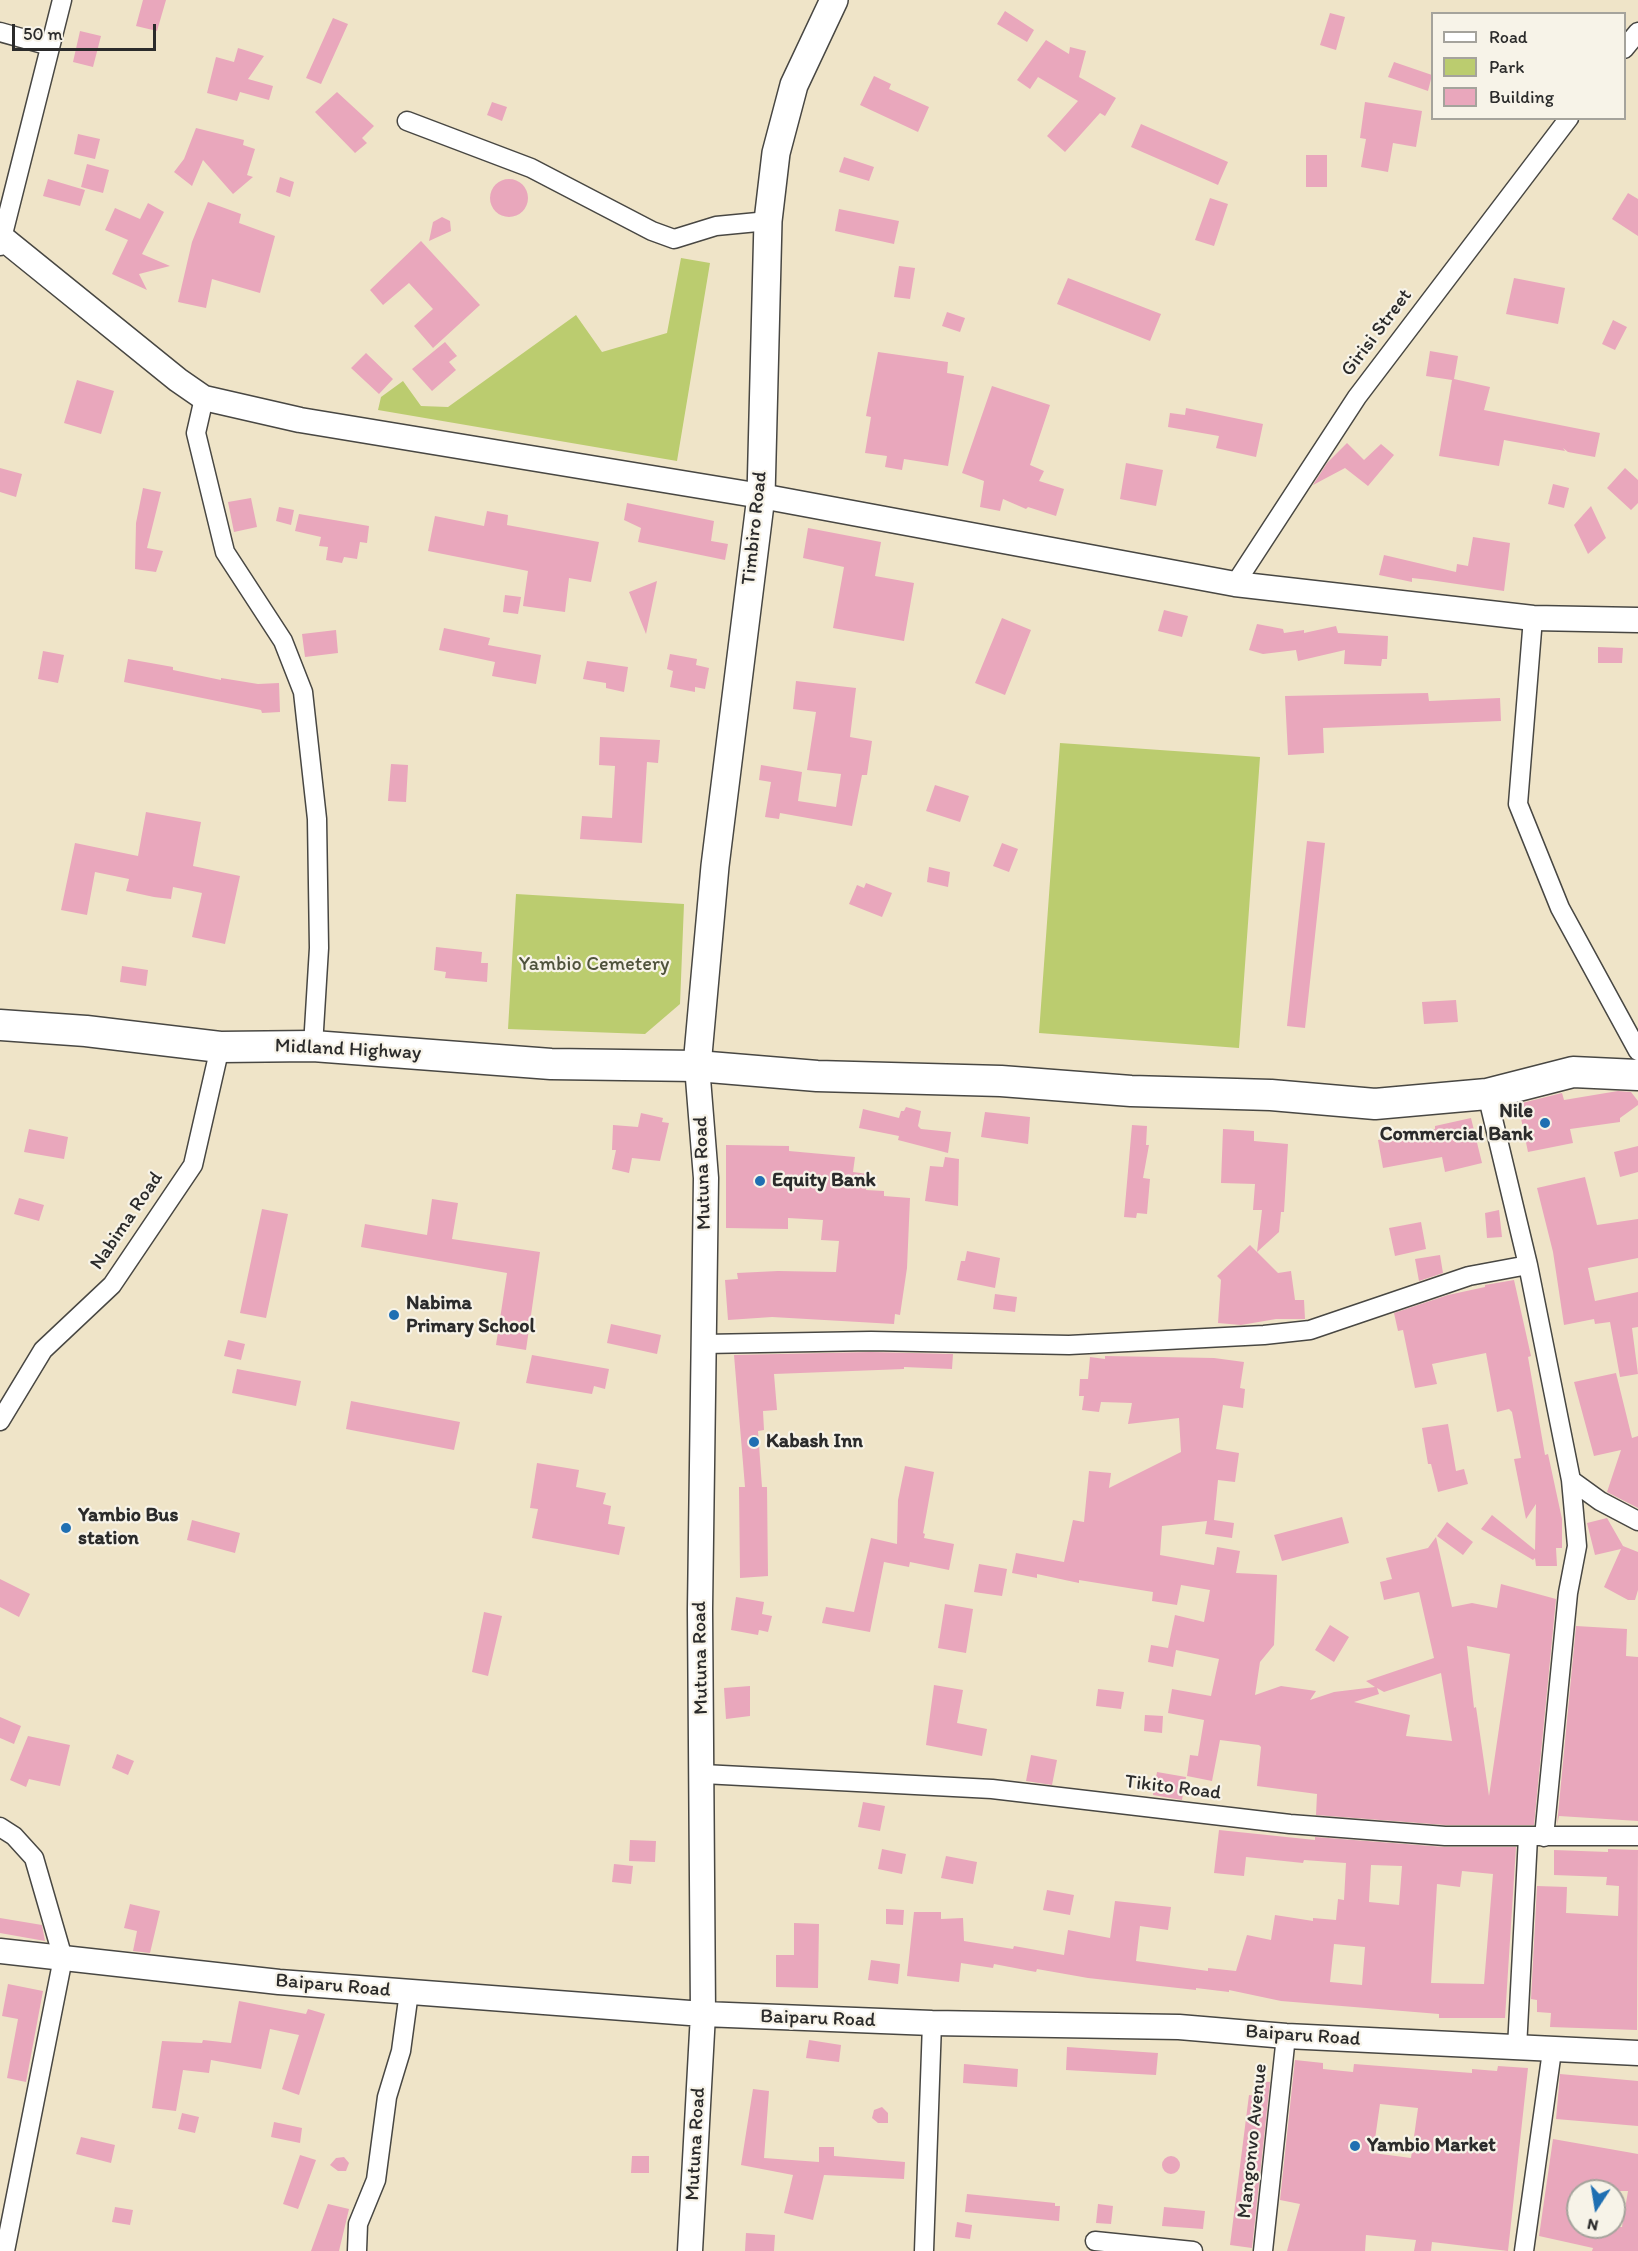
<!DOCTYPE html>
<html>
<head>
<meta charset="utf-8">
<style>
	body { margin:0 }
	#map { position:relative; width:1638px; height:2251px; overflow:hidden; background:#efe4c8; font-family:Itim,sans-serif }
	canvas { display:block }
	.legend { position:absolute; left:1431px; top:12px; width:195px; height:108px; box-sizing:border-box; background:#f7f3e8; border:2px solid #a5a39c; margin:0; padding:8px 10px; list-style:none; font-size:18px; color:#2b2b2b }
	.legend li { display:flex; align-items:center; gap:12px; height:30px }
	.legend b { width:30px; border:2px solid #a5a39c }
	.north { position:absolute; left:1566px; top:2179px; width:60px; height:60px; box-sizing:border-box; background:#f7f3e8; border:2px solid #a5a39c; border-radius:50%; rotate:192deg; font-size:16px; font-weight:700; line-height:24px; text-align:center; color:#2b2b2b }
	.north::after { content:''; display:block; margin:auto; width:21px; height:27px; background:#1f6fb2; clip-path:polygon(50% 0,100% 100%,50% 72%,0 100%) }
	.scale { position:absolute; left:12px; top:24px; width:144px; height:27px; box-sizing:border-box; border:3px solid #2b2b2b; border-top:0; padding-left:8px; font-size:18px; line-height:21px; white-space:nowrap; color:#2b2b2b; -webkit-text-stroke:4px #f7f3e8; paint-order:stroke }
</style>
</head>
<body>
<div id="map">
<canvas width="1638" height="2251"></canvas>
<ul class="legend">
<li><b style="height:8px;background:#fff"></b>Road</li>
<li><b style="height:16px;background:#bbcc6f"></b>Park</li>
<li><b style="height:16px;background:#e9a7bc"></b>Building</li>
</ul>
<div class="north">N</div>
<div class="scale">50 m</div>
</div>
<script>
const ctx = document.querySelector('canvas').getContext('2d');
ctx.lineJoin = 'round';
function fill(path, color) { ctx.fillStyle = color; ctx.fill(path, 'evenodd'); }
const poly = rows => new Path2D(rows.map(r => 'M' + r).join(''));
function stroke(path, color, width, dash) { ctx.strokeStyle = color; ctx.lineWidth = width; ctx.lineCap = dash ? 'butt' : 'round'; ctx.setLineDash(dash || []); ctx.stroke(path); }
function label(font, color, halo, rows, align = 'center') {
  ctx.font = font + ' Itim,sans-serif'; ctx.lineWidth = 4.5; ctx.setLineDash([]); ctx.textBaseline = 'middle'; ctx.strokeStyle = halo; ctx.fillStyle = color; for (const [text, x, y, turn = 0] of rows) {
    ctx.save(); ctx.translate(x, y); ctx.rotate((+turn || 0) * Math.PI / 180); ctx.textAlign = isNaN(turn) ? turn : align; if (halo) ctx.strokeText(text, 0, 0); ctx.fillText(text, 0, 0); ctx.restore();
  }
}
const green = poly([
	[681,258,710,263,677,461,378,410,381,397,403,381,421,406,448,407,576,315,602,352,667,333],
	[1060,743,1260,757,1239,1048,1039,1033],
	[516,894,684,904,680,1004,645,1034,508,1029]
]);
const building = poly([
	[143,0,166,0,157,31,136,26],
	[1005,11,1034,30,1027,42,997,24],
	[1330,13,1345,17,1336,50,1320,45],
	[333,18,348,24,321,84,306,78],
	[80,31,101,36,93,67,73,62],
	[1046,40,1069,54,1070,47,1086,51,1079,77,1116,98,1105,116,1100,113,1065,152,1047,136,1078,101,1038,77,1030,89,1017,80],
	[238,48,264,56,248,79,273,86,269,100,240,92,237,101,207,93,216,57,234,62],
	[1394,62,1432,75,1428,91,1388,77],
	[874,76,891,84,889,89,929,107,918,132,860,105],
	[337,92,374,126,362,138,367,143,355,153,315,112],
	[492,102,507,107,502,121,487,115],
	[1365,102,1422,111,1416,147,1393,143,1388,172,1361,167,1366,139,1360,138],
	[1141,124,1228,162,1218,185,1131,147],
	[196,128,244,140,243,145,255,149,247,175,253,177,233,194,203,160,192,186,174,172,184,159],
	[78,134,100,139,95,159,74,154],
	[1306,155,1327,155,1327,187,1306,187],
	[844,157,874,167,869,181,839,172],
	[87,164,109,170,103,193,81,187],
	[280,177,294,182,290,197,276,192],
	'490 198a19 19 0 1 1 38 0a19 19 0 1 1-38 0Z',
	[48,179,85,190,80,206,43,196],
	[1628,193,1638,199,1638,236,1612,219],
	[1210,198,1228,204,1214,246,1195,240],
	[208,202,241,214,239,223,275,236,260,293,212,279,206,308,178,302,192,242],
	[148,203,164,212,142,254,170,266,139,274,147,290,112,274,128,240,105,230,115,208,140,219],
	[839,209,899,221,894,244,835,231],
	[442,217,450,221,451,231,429,241,433,222],
	[421,241,480,305,433,348,414,326,433,309,409,283,383,305,370,290],
	[899,266,915,268,910,299,894,297],
	[1068,278,1161,314,1150,341,1057,304],
	[1514,278,1565,288,1558,324,1506,314],
	[947,312,965,318,960,332,942,326],
	[1613,320,1627,327,1615,350,1602,344],
	[445,342,457,356,449,362,456,370,432,391,412,369],
	[1430,351,1458,356,1454,379,1490,387,1484,410,1600,433,1595,457,1568,452,1563,448,1565,451,1504,440,1499,466,1439,456,1452,380,1426,376],
	[878,352,948,362,947,373,964,376,948,466,904,459,902,470,885,467,887,456,865,453,871,417,866,416],
	[366,353,393,379,379,394,351,368],
	[77,380,114,391,101,434,64,423],
	[992,386,1050,405,1030,465,1044,471,1039,481,1064,489,1056,516,1028,507,1026,509,1003,499,1000,511,980,507,984,481,962,473],
	[1186,408,1263,424,1256,457,1216,448,1219,436,1168,427,1170,413,1185,415],
	[1347,443,1364,460,1381,444,1394,455,1368,486,1345,468,1313,485,1327,463],
	[1126,463,1163,470,1156,506,1120,499],
	[0,468,22,474,16,497,0,492],
	[1625,468,1638,480,1638,503,1631,510,1607,488],
	[1553,484,1569,488,1564,508,1548,504],
	[143,488,161,492,147,548,163,551,156,572,135,569,136,523],
	[251,498,257,527,234,532,228,502],
	[627,503,714,521,711,541,728,544,725,560,638,542,641,528,624,520],
	[1591,506,1606,538,1588,554,1574,525],
	[279,507,294,510,291,525,276,521],
	[487,511,508,515,507,525,599,542,591,582,569,578,565,612,523,606,528,571,428,551,435,516,484,526],
	[299,514,369,526,367,543,360,542,357,559,344,557,342,563,326,560,328,547,319,546,321,537,295,531],
	[808,528,881,542,875,576,914,583,904,641,833,628,844,567,803,558],
	[1473,537,1510,543,1504,591,1430,580,1412,578,1412,582,1379,575,1384,555,1456,572,1457,564,1468,566],
	[657,581,646,634,629,592],
	[505,595,521,597,518,614,503,612],
	[1164,610,1188,616,1182,637,1158,631],
	[1002,618,1031,630,1005,695,975,683],
	[1257,624,1283,629,1284,633,1304,630,1304,633,1336,626,1338,633,1388,636,1387,659,1382,659,1381,666,1344,664,1345,650,1298,661,1296,650,1263,654,1249,650],
	[444,628,490,638,488,645,541,655,536,684,492,676,495,662,439,650],
	[336,630,338,653,305,657,302,634],
	[1598,647,1623,648,1622,663,1598,663],
	[43,651,64,655,58,683,38,679],
	[670,654,697,659,696,665,709,668,705,689,695,687,695,692,670,687,673,671,667,669],
	[128,659,173,667,173,670,221,680,221,678,258,684,279,683,280,712,262,713,261,710,124,682],
	[587,661,628,667,624,692,606,688,606,683,583,679],
	[796,681,856,688,850,737,872,741,867,775,862,775,852,826,780,813,779,819,765,817,771,782,759,780,761,765,802,772,798,801,836,807,841,774,807,770,816,712,793,709],
	[1428,693,1429,701,1500,698,1501,721,1323,728,1324,753,1288,755,1285,696],
	[600,737,660,740,658,763,647,762,642,843,580,839,582,816,612,818,615,766,599,765],
	[391,764,408,765,406,802,388,801],
	[935,785,969,796,960,822,926,811],
	[146,812,201,822,193,866,240,876,225,944,192,937,202,893,173,887,171,899,154,897,126,891,129,879,95,872,87,915,61,910,75,843,138,856],
	[1307,841,1325,843,1305,1028,1287,1026],
	[1002,843,1018,849,1009,872,993,866],
	[929,867,950,872,948,887,927,882],
	[866,883,892,893,882,917,849,904,857,885,864,888],
	[436,947,482,952,481,963,488,963,487,982,445,978,446,972,434,970],
	[122,966,148,970,146,986,120,982],
	[1456,1000,1458,1022,1424,1024,1422,1002],
	[1618,1091,1631,1092,1638,1101,1638,1105,1620,1118,1620,1122,1570,1129,1573,1143,1528,1152,1518,1104,1562,1093,1564,1100],
	[906,1107,921,1111,918,1126,921,1129,951,1132,948,1153,898,1140,899,1136,859,1128,863,1109,899,1118,901,1111,904,1111],
	[985,1112,1030,1117,1028,1144,981,1137],
	[641,1113,663,1118,662,1122,669,1123,660,1161,632,1158,629,1173,612,1169,616,1150,612,1150,613,1125,638,1127],
	[1471,1118,1482,1163,1445,1172,1442,1157,1383,1168,1378,1140,1435,1129,1435,1126],
	[1132,1125,1147,1126,1146,1145,1149,1145,1143,1178,1150,1179,1147,1214,1137,1213,1136,1218,1124,1217],
	[29,1129,68,1137,64,1159,24,1152],
	[1223,1129,1254,1131,1254,1141,1288,1144,1284,1212,1281,1212,1279,1232,1257,1252,1278,1273,1291,1271,1295,1300,1304,1300,1305,1319,1276,1319,1241,1325,1218,1323,1221,1280,1217,1276,1250,1245,1257,1252,1262,1210,1253,1210,1255,1184,1221,1183],
	[726,1145,789,1146,789,1151,855,1157,853,1172,868,1174,866,1190,884,1191,884,1196,910,1198,907,1268,900,1315,895,1314,894,1324,772,1317,728,1320,725,1280,738,1279,737,1273,778,1271,836,1272,839,1241,821,1240,823,1220,788,1218,788,1229,726,1228],
	[1638,1146,1638,1172,1620,1177,1614,1152],
	[945,1157,959,1159,958,1206,925,1201,930,1166,943,1167],
	[1585,1177,1597,1225,1638,1219,1638,1258,1588,1268,1595,1301,1638,1292,1638,1327,1632,1328,1638,1374,1620,1377,1610,1322,1595,1324,1594,1319,1564,1325,1553,1252,1537,1188],
	[19,1198,44,1205,39,1221,14,1214],
	[432,1199,458,1203,452,1239,540,1252,526,1350,496,1345,507,1273,361,1247,365,1224,427,1235],
	[262,1209,288,1214,266,1318,240,1313],
	[1499,1210,1502,1237,1487,1238,1485,1213],
	[1421,1222,1426,1249,1395,1256,1389,1228],
	[967,1251,1000,1258,995,1288,957,1280,961,1261,965,1261],
	[1440,1255,1443,1273,1419,1281,1415,1259],
	[1514,1280,1531,1356,1528,1357,1545,1455,1548,1454,1562,1519,1562,1548,1556,1548,1557,1566,1536,1566,1535,1558,1533,1560,1481,1529,1492,1515,1535,1550,1536,1504,1526,1519,1514,1459,1521,1458,1512,1412,1509,1409,1497,1412,1486,1353,1432,1364,1437,1384,1415,1388,1403,1330,1398,1331,1394,1313,1448,1295,1485,1287,1485,1285],
	[995,1294,1017,1297,1015,1312,993,1309],
	[611,1324,661,1335,657,1354,607,1343],
	[228,1340,245,1344,241,1360,224,1356],
	[871,1352,953,1354,952,1369,904,1367,904,1369,774,1374,777,1410,763,1411,764,1430,758,1431,762,1487,767,1487,768,1576,740,1578,739,1487,745,1487,734,1355],
	[532,1355,609,1369,605,1389,594,1386,592,1394,526,1383],
	[1105,1356,1214,1358,1244,1362,1240,1388,1245,1389,1243,1408,1223,1405,1216,1449,1239,1453,1235,1482,1218,1480,1214,1520,1234,1523,1232,1538,1205,1534,1207,1521,1162,1526,1160,1555,1214,1565,1217,1547,1240,1551,1236,1573,1277,1575,1274,1645,1260,1662,1255,1695,1281,1686,1316,1691,1310,1700,1334,1692,1375,1687,1366,1681,1434,1658,1419,1592,1384,1600,1380,1582,1392,1579,1386,1558,1428,1548,1436,1537,1452,1607,1472,1603,1497,1608,1501,1584,1556,1599,1534,1825,1445,1825,1316,1815,1317,1794,1257,1786,1261,1747,1259,1745,1220,1740,1212,1781,1187,1776,1190,1755,1198,1756,1204,1720,1168,1713,1172,1689,1211,1696,1219,1659,1176,1650,1173,1667,1148,1662,1151,1645,1168,1648,1175,1615,1204,1622,1210,1590,1181,1585,1177,1605,1152,1601,1153,1592,1079,1580,1079,1583,1037,1574,1037,1578,1012,1573,1016,1553,1064,1562,1073,1520,1084,1522,1089,1471,1111,1473,1109,1488,1181,1452,1179,1418,1128,1424,1132,1403,1101,1402,1099,1412,1082,1410,1084,1396,1079,1396,1080,1379,1088,1379,1090,1357,1105,1359],
	[1467,1646,1510,1654,1489,1796,1476,1707,1474,1708],
	[1441,1673,1452,1741,1406,1736,1410,1715,1354,1702,1379,1694,1377,1688,1384,1692],
	[237,1369,301,1381,296,1406,232,1393],
	[1616,1373,1632,1438,1638,1436,1638,1508,1607,1492,1621,1450,1594,1456,1574,1382],
	[351,1401,460,1422,454,1450,346,1429],
	[1448,1424,1456,1471,1464,1469,1468,1484,1438,1492,1431,1464,1428,1464,1422,1428],
	[537,1463,579,1470,576,1487,606,1493,603,1504,611,1506,608,1524,625,1527,619,1555,532,1538,538,1509,530,1508],
	[905,1466,934,1472,923,1533,925,1534,924,1538,954,1544,949,1570,910,1562,909,1567,884,1562,870,1632,822,1623,826,1607,854,1612,871,1538,897,1544,898,1500],
	[1342,1517,1349,1543,1282,1561,1274,1535],
	[1607,1518,1623,1546,1638,1552,1638,1590,1635,1600,1628,1600,1604,1587,1621,1549,1595,1555,1587,1523],
	[192,1520,240,1533,235,1553,187,1540],
	[1447,1522,1473,1542,1463,1555,1437,1536],
	[979,1564,1007,1569,1002,1596,974,1592],
	[0,1579,30,1594,19,1617,0,1607],
	[736,1597,764,1602,762,1614,772,1616,768,1632,759,1630,758,1635,731,1630],
	[945,1604,973,1609,966,1653,938,1648],
	[484,1612,502,1616,488,1676,472,1672],
	[1330,1625,1349,1637,1334,1662,1315,1650],
	[1576,1626,1627,1629,1626,1656,1638,1657,1638,1821,1559,1816,1557,1825],
	[934,1685,963,1690,957,1723,987,1729,982,1756,926,1745],
	[750,1686,750,1716,726,1719,724,1688],
	[1098,1689,1124,1692,1121,1709,1096,1706],
	[1145,1715,1163,1716,1162,1733,1144,1731],
	[0,1717,21,1726,14,1744,0,1738],
	[28,1736,70,1745,60,1786,29,1779,26,1787,10,1780],
	[117,1754,134,1761,128,1775,112,1768],
	[1031,1755,1057,1760,1052,1785,1026,1781],
	[1157,1772,1186,1777,1182,1800,1153,1795],
	[863,1802,885,1806,880,1831,858,1827],
	[1219,1830,1315,1840,1315,1837,1444,1847,1516,1847,1505,2018,1439,2018,1439,2014,1281,2001,1229,1990,1229,1992,1196,1988,1196,1990,1088,1978,1037,1969,1036,1972,994,1964,993,1968,961,1963,959,1982,907,1976,914,1912,941,1912,941,1919,963,1918,964,1941,1013,1949,1014,1946,1064,1955,1068,1930,1110,1938,1115,1901,1171,1907,1168,1930,1140,1926,1136,1961,1208,1971,1208,1968,1236,1971,1247,1935,1271,1940,1275,1915,1313,1921,1313,1918,1336,1920,1338,1899,1344,1900,1346,1863,1304,1860,1303,1863,1246,1857,1244,1876,1214,1873],
	[1371,1865,1402,1866,1399,1905,1369,1902],
	[1462,1871,1493,1874,1484,1984,1431,1983,1437,1884,1460,1887],
	[1334,1944,1365,1947,1362,1985,1330,1982],
	[630,1840,656,1841,655,1862,629,1861],
	[882,1849,906,1854,902,1874,878,1869],
	[1608,1849,1638,1850,1637,2030,1550,2027,1551,2013,1537,2012,1537,2000,1531,1999,1537,1886,1567,1887,1566,1913,1618,1916,1619,1886,1606,1885,1607,1877,1554,1875,1554,1850,1608,1852],
	[946,1856,977,1862,973,1884,941,1878],
	[614,1864,633,1866,631,1884,612,1882],
	[1047,1890,1074,1895,1070,1915,1043,1910],
	[130,1904,160,1911,150,1953,133,1951,137,1931,124,1928],
	[886,1909,904,1910,903,1925,886,1924],
	[0,1918,42,1925,45,1941,0,1933],
	[794,1923,819,1924,818,1988,776,1987,776,1955,794,1955],
	[871,1960,900,1964,898,1984,868,1980],
	[8,1984,43,1991,26,2082,7,2078,18,2019,2,2016],
	[239,2001,306,2014,308,2009,325,2014,299,2095,282,2089,299,2035,270,2029,261,2069,211,2060,209,2073,183,2070,176,2111,152,2108,162,2041,202,2043,203,2040,231,2043],
	[809,2040,841,2045,839,2062,806,2058],
	[1067,2047,1158,2053,1156,2075,1066,2070],
	[1295,2060,1323,2063,1323,2069,1353,2072,1354,2064,1472,2073,1472,2069,1497,2071,1498,2066,1528,2068,1508,2251,1432,2242,1431,2251,1414,2251,1416,2240,1366,2235,1365,2251,1287,2251,1300,2204,1280,2200],
	[1380,2104,1418,2108,1411,2158,1373,2153],
	[964,2064,1018,2069,1017,2087,963,2083],
	[1560,2074,1638,2081,1638,2126,1556,2119],
	[1257,2081,1270,2082,1252,2248,1230,2245,1249,2095,1256,2096],
	[753,2089,769,2091,764,2158,819,2162,819,2147,834,2147,834,2156,905,2162,904,2179,824,2175,813,2220,784,2213,793,2175,741,2165],
	[882,2107,888,2113,888,2123,878,2123,872,2118,874,2110],
	[182,2113,199,2117,195,2133,178,2129],
	[274,2122,302,2128,300,2143,271,2137],
	[81,2137,115,2145,111,2163,76,2154],
	[1553,2139,1638,2154,1638,2251,1592,2251,1593,2248,1539,2236],
	[1578,2191,1628,2191,1622,2227,1578,2227],
	[300,2155,316,2160,298,2209,283,2204],
	'1162 2165a9 9 0 1 1 18 0a9 9 0 1 1-18 0Z',
	[632,2156,649,2156,649,2173,631,2173],
	[344,2157,349,2163,346,2171,338,2171,330,2165,336,2158],
	[967,2194,1055,2203,1055,2206,1060,2206,1059,2221,965,2212],
	[328,2204,349,2209,339,2251,311,2251],
	[1098,2204,1113,2206,1111,2224,1096,2223],
	[115,2207,133,2210,130,2225,112,2222],
	[1164,2207,1205,2211,1203,2229,1162,2226],
	[957,2222,972,2225,970,2239,955,2237],
	[746,2233,775,2235,774,2251,745,2251]
]);
const minor = poly([
	[0,32,50,46],
	[1624,49,1638,32],
	[407,121,531,168,652,231,674,239,716,226,768,221],
	[0,246,62,0],
	[204,398,196,433,225,552,283,641,303,692,317,819,319,948,313,1046],
	[1235,584,1357,397,1569,118],
	[1533,618,1518,804,1560,908,1638,1051],
	[1487,1094,1528,1265,1571,1480,1577,1546,1568,1593,1544,1837],
	[704,1344,871,1341,1069,1345,1264,1335,1310,1330,1469,1276,1528,1265],
	[0,1421,43,1350,112,1285,193,1165,220,1047],
	[1571,1480,1600,1501,1638,1521],
	[703,1774,992,1789,1290,1824,1445,1836,1638,1836],
	[0,1827,14,1836,34,1858,63,1958,5,2251],
	[1517,2048,1528,1837],
	[1095,2241,1193,2251],
	[357,2251,358,2224,376,2180,387,2097,401,2051,409,1992],
	[924,2251,932,2023],
	[1263,2251,1286,2036],
	[1524,2251,1552,2051]
]);
const tertiary = poly([
	[0,236,178,380,204,398,300,420,761,496,1235,584,1533,618,1638,620],
	[0,1951,279,1982,703,2014,932,2023,1179,2027,1286,2036,1638,2053],
	[690,2251,703,2014,700,1609,706,1178,697,1066]
]);
const secondary = poly([
	[697,1066,715,866,761,496,768,221,776,153,794,85,834,0]
]);
const primary = poly([
	[0,1025,86,1031,220,1047,313,1046,551,1064,697,1066,817,1076,1001,1081,1131,1091,1271,1095,1375,1104,1487,1094,1573,1072,1638,1075]
]);
const markers = [
	[1545,1123,6,"#1f6fb2"],
	[760,1181,6,"#1f6fb2"],
	[394,1315,6,"#1f6fb2"],
	[754,1442,6,"#1f6fb2"],
	[66,1528,6,"#1f6fb2"],
	[1355,2146,6,"#1f6fb2"]
];
const streetNames = [
	["Girisi Street",1377,333,-53],
	["Timbiro Road",755,528,-84],
	["Midland Highway",348,1050,3],
	["Mutuna Road",703,1173,-92],
	["Nabima Road",127,1221,-56],
	["Mutuna Road",701,1658,-91],
	["Tikito Road",1173,1788,7],
	["Baiparu Road",333,1986,5],
	["Baiparu Road",818,2019,2],
	["Baiparu Road",1303,2036,4],
	["Mangonvo Avenue",1253,2141,-84],
	["Mutuna Road",696,2144,-87]
];
const parkNames = [
	["Yambio Cemetery",594,965]
];
const poiNames = [
	["Nile",1533,1112,"right"],
	["Commercial Bank",1533,1135,"right"],
	["Equity Bank",772,1181],
	["Nabima",406,1304],
	["Primary School",406,1327],
	["Kabash Inn",766,1442],
	["Yambio Bus",78,1516],
	["station",78,1539],
	["Yambio Market",1367,2146]
];
fill(green, '#bbcc6f');
fill(building, '#e9a7bc');
stroke(minor, '#484743', 21);
stroke(tertiary, '#484743', 27);
stroke(secondary, '#484743', 30);
stroke(primary, '#484743', 33);
stroke(minor, '#fff', 18);
stroke(tertiary, '#fff', 24);
stroke(secondary, '#fff', 27);
stroke(primary, '#fff', 30);
for (const [x, y, r, color] of markers) { const dot = new Path2D(); dot.arc(x, y, r, 0, 2 * Math.PI); ctx.fillStyle = color; ctx.fill(dot); stroke(dot, '#f7f3e8', 2); }
label('20px', '#2b2b2b', '#f7f3e8', streetNames);
label('20px', '#4f533c', '#f7f3e8', parkNames);
label('bold 20px', '#2b2b2b', '#f7f3e8', poiNames, 'left');
</script>
</body>
</html>
